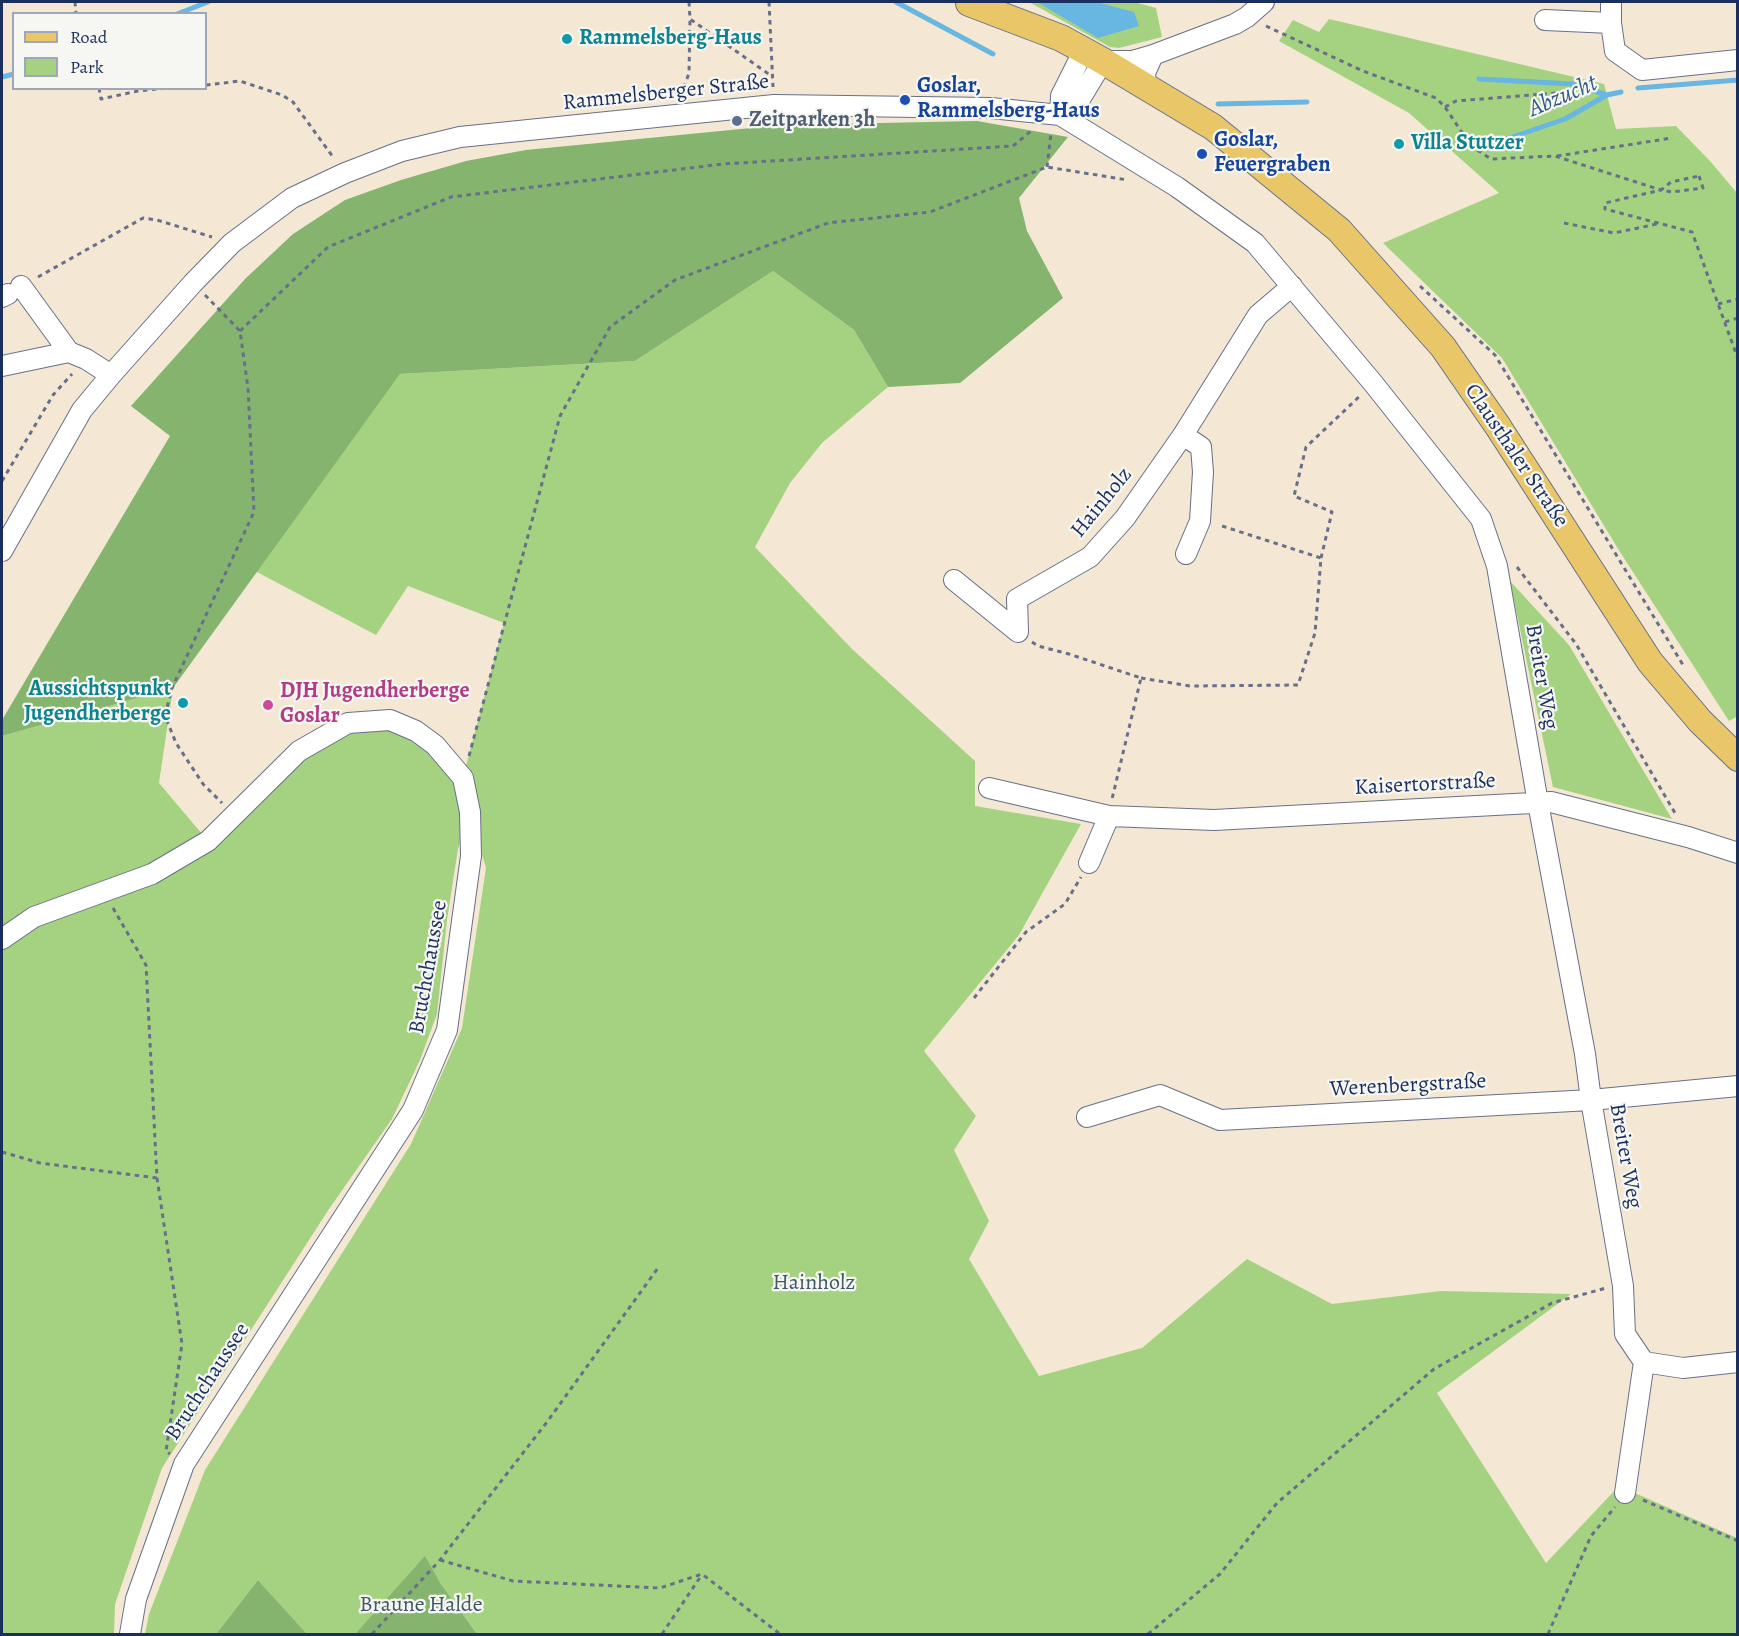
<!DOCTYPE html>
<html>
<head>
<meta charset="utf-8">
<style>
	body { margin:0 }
	#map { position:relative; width:1739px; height:1636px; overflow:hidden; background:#f4e8d5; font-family:Alegreya,serif }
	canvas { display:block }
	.frame { position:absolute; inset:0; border:3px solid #1b2f5e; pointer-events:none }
	.legend { position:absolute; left:12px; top:12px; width:195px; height:78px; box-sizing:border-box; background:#f6f6f2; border:2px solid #9ea6b7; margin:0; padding:8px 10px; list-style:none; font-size:18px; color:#1b2f5e }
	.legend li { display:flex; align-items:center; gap:12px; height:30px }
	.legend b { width:30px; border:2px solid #9ea6b7 }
</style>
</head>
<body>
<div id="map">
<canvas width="1739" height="1636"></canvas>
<div class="frame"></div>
<ul class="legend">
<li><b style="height:8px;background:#e9c769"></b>Road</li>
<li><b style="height:16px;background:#a5d280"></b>Park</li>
</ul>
</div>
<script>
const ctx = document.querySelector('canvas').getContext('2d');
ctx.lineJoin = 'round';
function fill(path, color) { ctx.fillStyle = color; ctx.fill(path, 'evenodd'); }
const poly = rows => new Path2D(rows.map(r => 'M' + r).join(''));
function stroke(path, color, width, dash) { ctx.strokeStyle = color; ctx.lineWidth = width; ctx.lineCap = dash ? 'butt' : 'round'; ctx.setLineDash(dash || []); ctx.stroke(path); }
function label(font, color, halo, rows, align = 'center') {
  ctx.font = font + ' Alegreya,serif'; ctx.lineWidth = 4.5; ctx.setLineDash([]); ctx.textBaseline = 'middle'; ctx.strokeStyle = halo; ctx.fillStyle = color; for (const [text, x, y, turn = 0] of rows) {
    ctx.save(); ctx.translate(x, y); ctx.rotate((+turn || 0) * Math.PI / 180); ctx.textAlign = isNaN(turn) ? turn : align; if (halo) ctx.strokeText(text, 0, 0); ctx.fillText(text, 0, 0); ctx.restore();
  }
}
const green = poly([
	[1029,2,1134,2,1156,8,1162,37,1119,48,1110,47],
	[1329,19,1604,84,1616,129,1676,126,1710,161,1737,193,1738,716,1729,721,1620,552,1502,358,1383,243,1499,193,1409,113,1279,41,1293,20,1319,32],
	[773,271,854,330,888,387,822,443,790,483,755,547,852,649,975,761,975,806,1081,824,1019,935,924,1051,976,1116,954,1150,989,1221,969,1259,1039,1376,1142,1348,1247,1259,1332,1304,1441,1291,1571,1294,1437,1393,1546,1563,1619,1486,1737,1538,1737,1634,477,1634,441,1584,425,1557,355,1634,307,1634,258,1580,216,1634,145,1634,149,1614,205,1470,411,1144,462,1028,486,868,470,814,458,849,447,920,437,1014,420,1060,392,1119,329,1209,162,1468,115,1604,114,1634,2,1634,2,736,173,688,159,783,208,841,299,751,348,723,390,720,463,777,504,623,408,586,376,635,255,571,400,374,635,361],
	[1510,581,1569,645,1672,819,1553,787]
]);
const forest = poly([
	[977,121,1068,137,1019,198,1027,231,1063,298,960,383,888,387,854,330,773,271,635,361,400,374,173,688,2,736,2,720,170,436,131,406,245,279,293,234,345,200,401,180,466,161,526,150,782,125],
	[425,1556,441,1584,477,1634,355,1634],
	[258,1580,307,1634,216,1634]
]);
const water = poly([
	[1037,2,1096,2,1134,12,1139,26,1098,38]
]);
const stream = poly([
	[896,2,993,54],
	[177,14,208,2],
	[2,77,14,74],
	[1479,79,1572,84,1607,95],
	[1638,88,1738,80],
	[1218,104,1307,102],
	[1486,146,1565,119,1607,95,1621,92]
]);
const path = poly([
	[75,2,76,14],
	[689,2,690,19,773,77],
	[769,2,773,87],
	[1266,26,1363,71,1436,98,1445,107,1471,146,1491,159,1555,156,1661,190,1605,203,1605,209,1692,232,1738,359],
	[206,85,240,81,282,95,293,102,333,157],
	[99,88,101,99,138,91,167,88],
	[681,96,689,73,690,19],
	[1445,107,1456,101,1569,92],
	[1557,156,1672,138],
	[1047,167,1051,133],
	[1699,176,1703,188,1672,192,1661,190,1671,182,1699,176],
	[1564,223,1614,233,1657,224],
	[38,277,143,218,157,220,212,237],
	[1420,286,1495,355,1683,665],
	[205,295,240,331,248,388,254,512,172,688,165,716,176,743,203,784,222,803],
	[1718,304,1738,299],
	[1725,322,1738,318],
	[240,331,328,247,451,197,723,164,1013,146,1031,131],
	[2,481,53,395,72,374],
	[1321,558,1332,512,1294,496,1306,447,1361,395],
	[1517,567,1576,644,1675,813],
	[1032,642,1038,646,1069,654,1141,678,1112,799],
	[1141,678,1190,686,1298,685,1315,633,1321,558,1219,525],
	[469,756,560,416,610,327,675,280,828,223,930,212,1047,167,1128,180],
	[113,908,146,965,157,1178,182,1344,166,1451,170,1454],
	[974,998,1026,932,1065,904,1081,877],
	[2,1152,40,1163,157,1178],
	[1643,1500,1738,1541],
	[440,1560,513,1581,660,1588,702,1574,780,1634],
	[372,1634,440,1560,547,1422,658,1268],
	[662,1634,701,1576],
	[1148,1634,1220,1574,1277,1503,1434,1369,1552,1303,1606,1288],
	[1548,1634,1591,1536,1615,1507]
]);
const minor = poly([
	[1611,2,1611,23,1615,51,1642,70,1738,60],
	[1545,20,1611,23],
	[1146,86,1145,73,1153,55,1235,24,1247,17,1264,2],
	[1060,115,1077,104,1103,61,1132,61,1153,55],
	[1060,115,1061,96,1084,50],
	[21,286,69,352],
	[2,297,8,294],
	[2,366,69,352,86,359,111,375],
	[1183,435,1201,447,1203,472,1200,521,1186,554],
	[2,551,82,410,111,375,193,283,232,243,292,198,345,173,402,151,460,137,774,105,991,108,1060,115,1177,187,1255,243,1373,383,1481,519,1497,566,1538,803,1585,1054,1591,1100,1623,1286,1625,1334,1644,1362,1625,1493],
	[954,580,1018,632,1017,599,1090,557,1125,518,1183,435,1258,315,1292,286],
	[989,788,1109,816,1214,820,1551,802,1688,837,1738,853],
	[1089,863,1109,816],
	[2,939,34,917,152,874,208,841,299,751,348,723,390,720,416,731,435,745,463,778,470,812,471,856,447,1030,413,1110,184,1464,136,1599,130,1634],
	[1087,1117,1160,1095,1220,1120,1591,1100,1738,1086],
	[1644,1362,1683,1368,1738,1362]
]);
const major = poly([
	[969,3,1061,38,1103,61,1213,127,1339,230,1443,347,1497,425,1650,662,1700,721,1738,758]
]);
const markers = [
	[567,39,6,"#0f9aa8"],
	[905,100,6,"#1a4fb4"],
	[737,121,6,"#5c6f8a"],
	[1399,144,6,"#0f9aa8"],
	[1202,154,6,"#1a4fb4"],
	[183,703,6,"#0f9aa8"],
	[268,705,6,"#d1479c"]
];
const cultureNames = [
	["Rammelsberg-Haus",579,39],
	["Villa Stutzer",1411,144],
	["Aussichtspunkt",171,690,"right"],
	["Jugendherberge",171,715,"right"]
];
const transitNames = [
	["Goslar,",917,87],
	["Rammelsberg-Haus",917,112],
	["Goslar,",1214,141],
	["Feuergraben",1214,166]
];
const streetNames = [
	["Rammelsberger Straße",666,93,-6],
	["Clausthaler Straße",1516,456,56],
	["Hainholz",1102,503,-51],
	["Breiter Weg",1541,677,80],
	["Kaisertorstraße",1425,785,-3],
	["Bruchchaussee",429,967,-80],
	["Werenbergstraße",1408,1086,-3],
	["Breiter Weg",1625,1156,80],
	["Bruchchaussee",208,1382,-57]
];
const serviceNames = [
	["Zeitparken 3h",749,121]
];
const hotelNames = [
	["DJH Jugendherberge",280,692],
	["Goslar",280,717]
];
const parkNames = [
	["Hainholz",814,1284],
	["Braune Halde",421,1606]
];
const waterNames = [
	["Abzucht",1563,97,-23]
];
fill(green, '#a5d280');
fill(forest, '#84b46e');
fill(water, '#68b6e2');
stroke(stream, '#68b6e2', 5);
stroke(minor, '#677088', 22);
stroke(major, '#677088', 28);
stroke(path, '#677088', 3, [4.5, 4.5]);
stroke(minor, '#fff', 20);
stroke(major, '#e9c769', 26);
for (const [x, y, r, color] of markers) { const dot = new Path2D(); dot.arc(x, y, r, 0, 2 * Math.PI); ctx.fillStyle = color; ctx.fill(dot); stroke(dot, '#f6f6f2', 2); }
label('bold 22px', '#0d838f', '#f6f6f2', cultureNames, 'left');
label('bold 22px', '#164399', '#f6f6f2', transitNames, 'left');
label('22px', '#1b2f5e', '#f6f6f2', streetNames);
label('bold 22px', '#4e5e75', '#f6f6f2', serviceNames, 'left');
label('bold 22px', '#b23c85', '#f6f6f2', hotelNames, 'left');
label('22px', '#3e5866', '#f6f6f2', parkNames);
label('italic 24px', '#325886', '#f6f6f2', waterNames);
</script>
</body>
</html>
